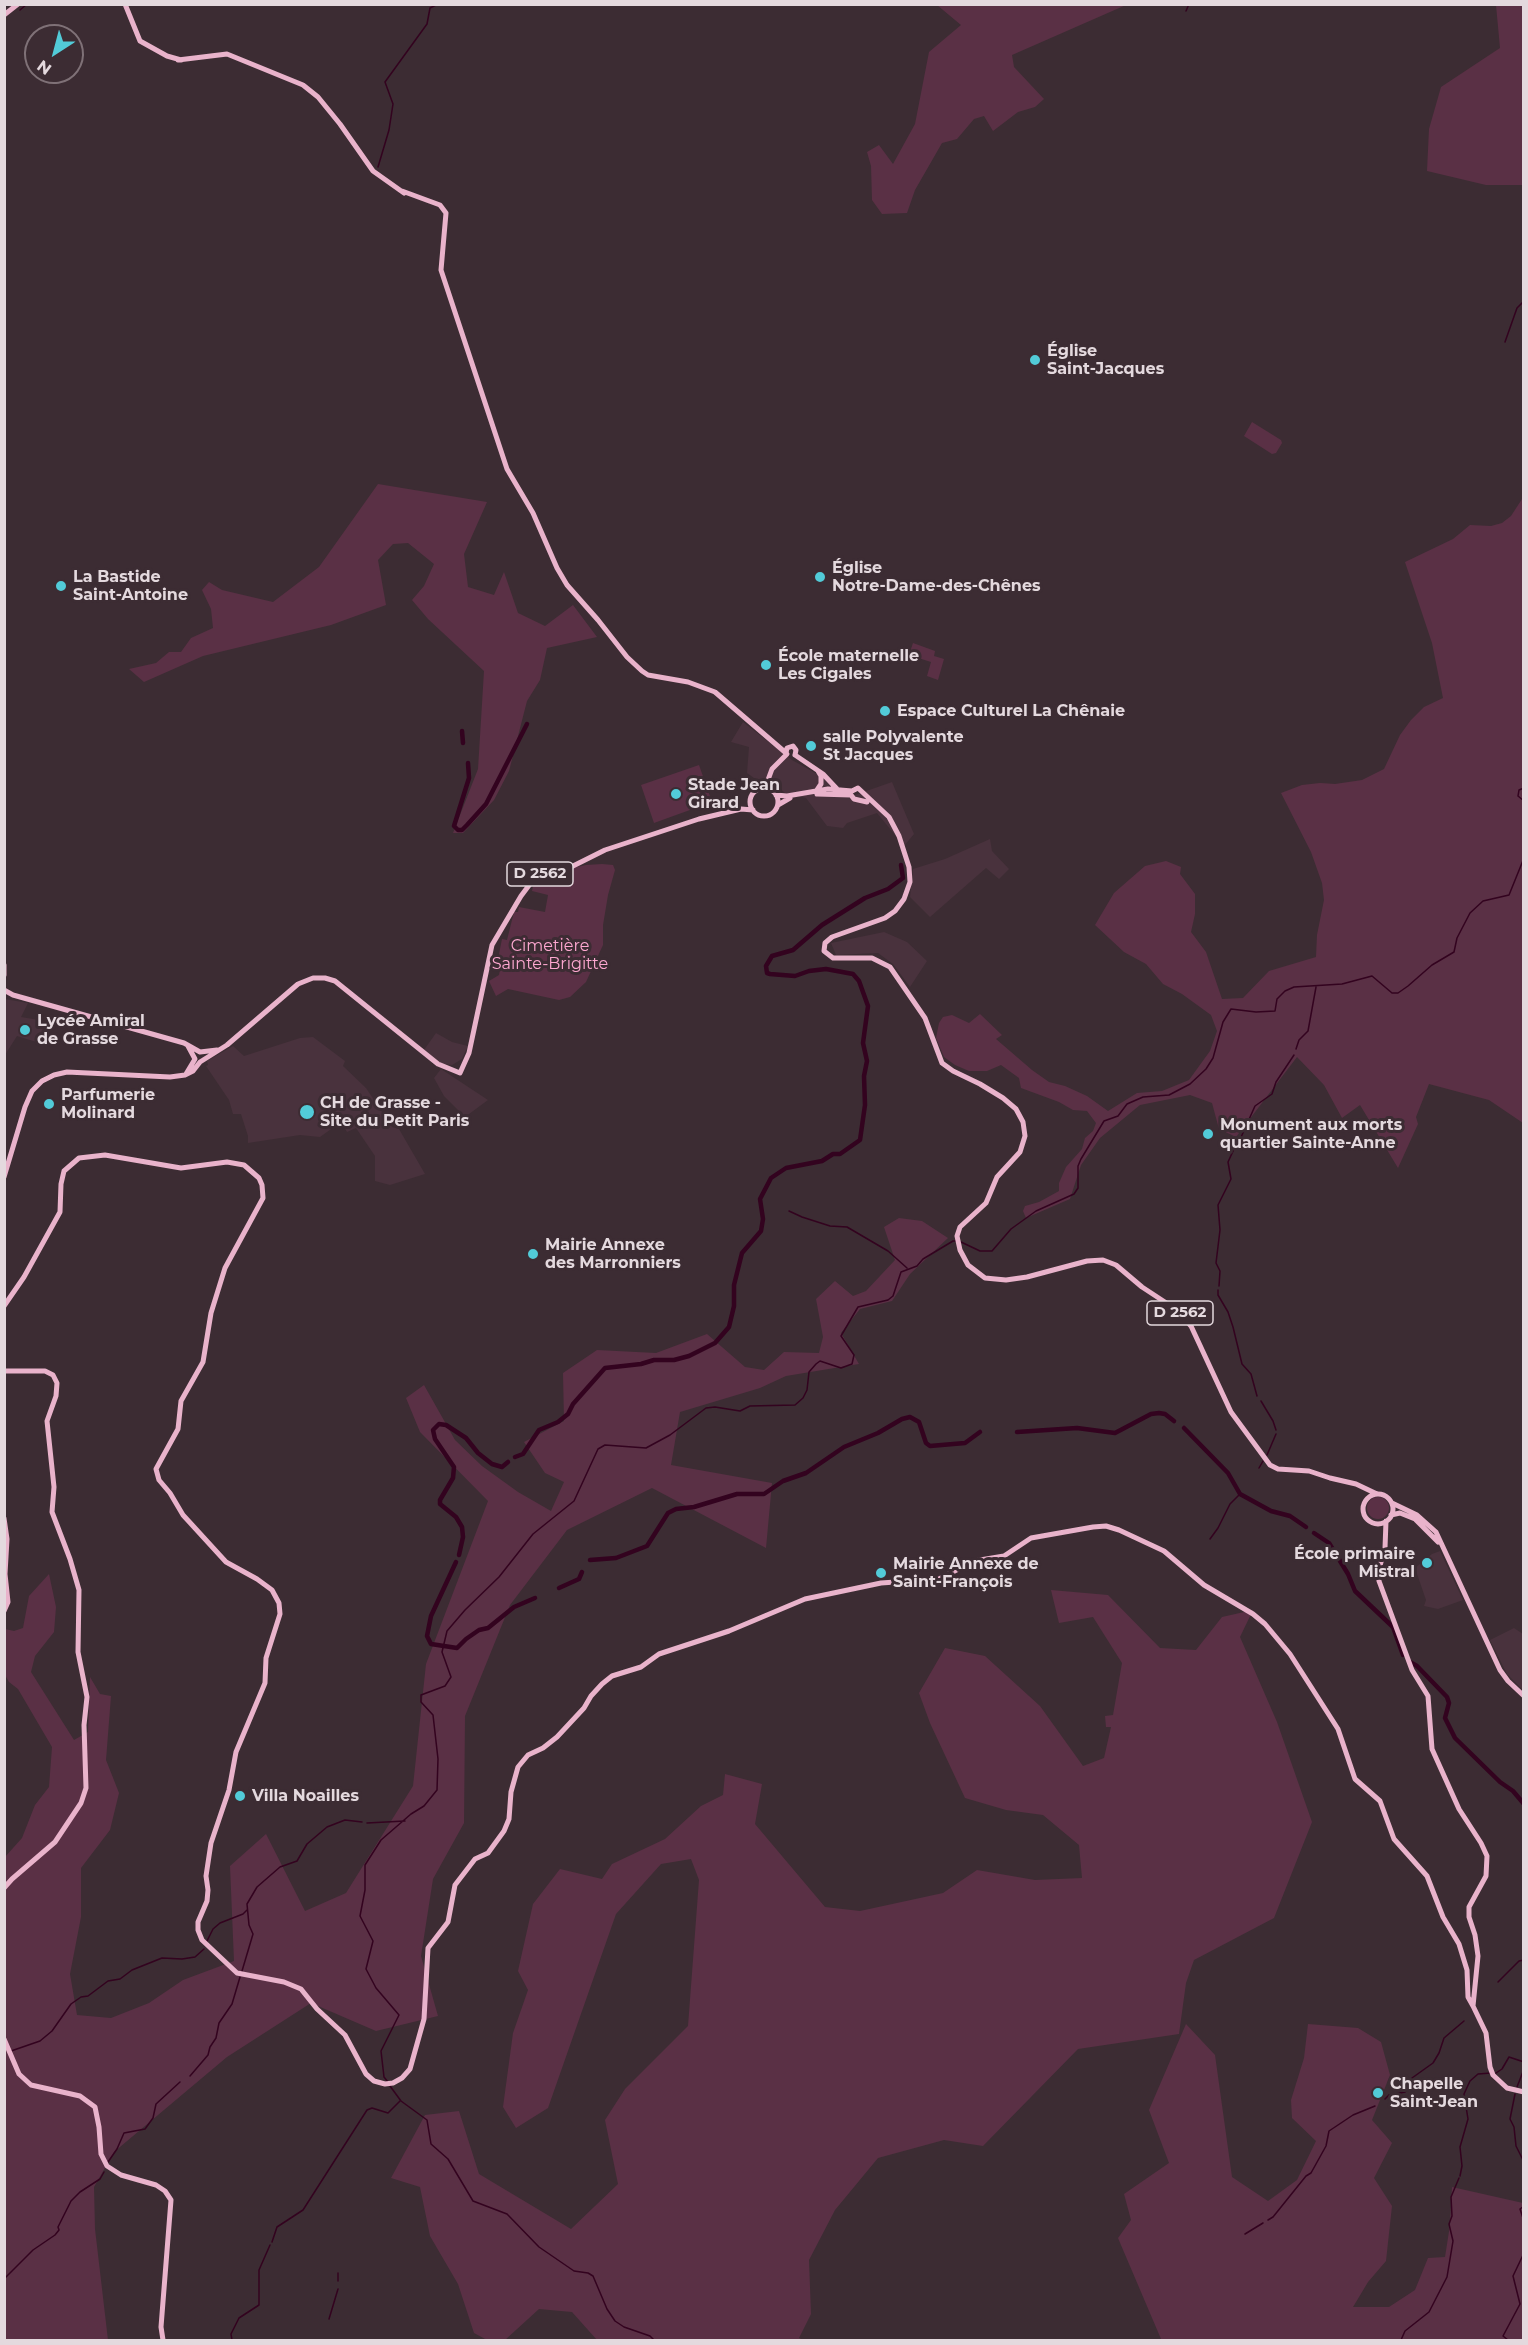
<!DOCTYPE html>
<html>
<head>
<meta charset="utf-8">
<style>
	body { margin:0 }
	#map { position:relative; width:1528px; height:2345px; overflow:hidden; background:#3c2c33; font-family:Montserrat,sans-serif }
	canvas { display:block }
	.frame { position:absolute; inset:0; border:6px solid #e4d9de; pointer-events:none }
	.north { position:absolute; left:24px; top:24px; width:60px; height:60px; box-sizing:border-box; background:#3c2c33; border:2px solid #7f7177; border-radius:50%; rotate:216deg; font-size:16px; font-weight:700; line-height:24px; text-align:center; color:#e4d9de }
	.north::after { content:''; display:block; margin:auto; width:21px; height:27px; background:#52cbd8; clip-path:polygon(50% 0,100% 100%,50% 72%,0 100%) }
</style>
</head>
<body>
<div id="map">
<canvas width="1528" height="2345"></canvas>
<div class="frame"></div>
<div class="north">N</div>
</div>
<script>
const ctx = document.querySelector('canvas').getContext('2d');
ctx.lineJoin = 'round';
function fill(path, color) { ctx.fillStyle = color; ctx.fill(path, 'evenodd'); }
const poly = rows => new Path2D(rows.map(r => 'M' + r).join(''));
function stroke(path, color, width, dash) { ctx.strokeStyle = color; ctx.lineWidth = width; ctx.lineCap = dash ? 'butt' : 'round'; ctx.setLineDash(dash || []); ctx.stroke(path); }
function label(font, color, halo, rows, align = 'center') {
  ctx.font = font + ' Montserrat,sans-serif'; ctx.lineWidth = 6; ctx.setLineDash([]); ctx.textBaseline = 'middle'; ctx.strokeStyle = halo; ctx.fillStyle = color; for (const [text, x, y, turn = 0] of rows) {
    ctx.save(); ctx.translate(x, y); ctx.rotate((+turn || 0) * Math.PI / 180); ctx.textAlign = isNaN(turn) ? turn : align; if (halo) ctx.strokeText(text, 0, 0); ctx.fillText(text, 0, 0); ctx.restore();
  }
}
const built = poly([
	[743,722,792,760,855,795,892,782,914,834,904,846,877,813,847,823,843,828,827,826,806,798,785,793,775,784,761,783,747,773,749,747,731,742],
	[990,839,992,851,1009,869,999,879,986,868,930,917,910,897,913,869,945,859],
	[884,932,907,942,927,961,910,987,893,964,878,953,836,955,831,943],
	[5,999,28,1003,21,1017,39,1020,40,1024,46,1024,46,1045,17,1036,5,1055],
	[436,1033,452,1042,468,1046,462,1059,452,1065,442,1064,424,1050],
	[313,1037,345,1061,343,1066,366,1088,392,1127,399,1129,425,1174,390,1185,375,1181,375,1156,356,1128,347,1132,341,1122,320,1137,300,1135,248,1143,248,1136,241,1114,233,1114,229,1100,206,1066,208,1065,207,1061,233,1046,244,1056,300,1038],
	[441,1069,488,1100,465,1117,444,1096,434,1078],
	[1440,1551,1463,1600,1438,1609,1424,1606,1426,1600,1415,1568,1432,1554],
	[1514,1628,1523,1634,1523,1690,1507,1674,1490,1640]
]);
const green = poly([
	[937,5,1126,5,1012,55,1014,67,1044,99,1035,107,1018,112,993,131,984,116,974,119,957,139,942,143,915,190,907,213,882,214,872,200,871,166,867,152,879,145,893,164,915,124,929,52,961,25],
	[1496,5,1523,5,1523,185,1486,185,1427,171,1429,129,1441,87,1500,48],
	[1252,422,1281,440,1282,443,1276,453,1272,454,1244,436],
	[378,484,487,502,464,554,468,587,494,595,504,572,518,613,545,626,573,605,597,637,547,648,540,680,527,701,509,771,494,800,463,833,453,833,478,769,484,671,428,619,412,600,424,586,434,564,408,543,393,544,378,560,386,605,331,625,203,656,144,682,129,669,156,663,169,652,181,652,191,638,213,628,211,609,202,590,209,582,222,590,273,602,319,567],
	[1523,486,1523,1123,1489,1100,1429,1084,1416,1117,1418,1124,1398,1168,1360,1105,1342,1118,1324,1085,1297,1057,1236,1137,1219,1129,1212,1103,1190,1095,1140,1105,1100,1138,1081,1165,1070,1199,1026,1218,1023,1211,1025,1206,1039,1202,1059,1191,1059,1183,1066,1167,1082,1149,1085,1138,1093,1131,1096,1123,1087,1111,1073,1110,1059,1102,1021,1088,1019,1078,1001,1065,987,1071,969,1071,955,1065,944,1057,936,1038,939,1023,943,1017,952,1015,969,1023,980,1014,1002,1035,996,1039,1032,1070,1049,1082,1065,1086,1087,1096,1108,1111,1137,1093,1162,1091,1189,1080,1210,1051,1217,1031,1211,1015,1182,994,1163,984,1146,964,1124,952,1095,925,1114,893,1145,866,1166,861,1181,867,1180,874,1195,894,1195,914,1191,932,1206,952,1222,999,1243,998,1269,971,1316,957,1317,935,1324,900,1322,883,1311,852,1281,793,1302,785,1320,783,1335,784,1362,780,1384,769,1400,735,1411,720,1424,707,1443,698,1432,643,1405,562,1453,539,1470,525,1491,526,1502,523,1511,516,1522,499],
	[913,643,935,651,934,656,944,659,938,680,927,676,931,662,909,655],
	[699,765,712,802,654,823,641,785],
	[602,864,613,865,615,870,608,895,603,925,603,945,586,982,570,997,559,1000,508,989,496,996,489,981,499,975,502,960,498,959,502,939,507,940,514,912,518,912,519,907,545,912,548,895,532,891,533,886,551,873,586,865],
	[899,1218,922,1221,948,1238,910,1274,892,1301,860,1309,841,1333,859,1364,786,1376,760,1388,680,1412,671,1465,772,1483,766,1548,652,1488,567,1530,510,1605,465,1716,464,1823,433,1879,421,1956,438,2016,376,2031,311,2003,227,2057,114,2152,94,2187,95,2229,108,2340,5,2340,5,1857,22,1838,35,1805,49,1787,52,1747,18,1689,9,1682,5,1675,5,1629,14,1631,23,1628,29,1596,49,1574,56,1607,54,1632,35,1656,31,1672,74,1740,88,1732,90,1677,100,1694,111,1696,106,1760,119,1793,110,1830,81,1868,81,1917,70,1974,77,2015,111,2018,149,2003,183,1980,234,1961,230,1866,266,1834,305,1911,346,1893,413,1786,426,1664,488,1501,420,1432,406,1398,424,1385,455,1440,482,1466,518,1492,551,1511,564,1482,545,1473,524,1442,564,1421,563,1373,597,1350,656,1353,707,1334,745,1367,764,1370,784,1352,819,1353,823,1337,816,1299,835,1281,853,1296,866,1291,895,1260,884,1227],
	'1367 1508a11 11 0 1 1 22 0a11 11 0 1 1-22 0Z',
	[1051,1590,1108,1595,1160,1648,1196,1650,1222,1617,1253,1610,1240,1637,1277,1722,1312,1822,1274,1918,1194,1960,1186,1983,1179,2034,1078,2049,983,2146,944,2140,878,2158,835,2210,809,2260,811,2314,799,2338,803,2340,597,2340,572,2312,539,2309,505,2340,487,2340,474,2333,458,2284,430,2236,420,2187,391,2178,425,2115,459,2111,479,2174,571,2229,618,2184,605,2120,625,2089,688,2026,699,1880,691,1859,661,1864,616,1914,548,2108,516,2128,503,2107,513,2033,528,1990,518,1971,533,1904,560,1869,602,1879,612,1864,665,1839,701,1806,723,1795,725,1774,762,1784,755,1824,825,1907,860,1911,943,1893,977,1870,1035,1880,1082,1878,1079,1845,1043,1815,1006,1810,965,1798,930,1723,919,1693,945,1648,985,1656,1040,1706,1083,1766,1104,1758,1111,1727,1106,1727,1105,1716,1113,1715,1122,1663,1093,1617,1059,1623],
	[1186,2024,1215,2055,1232,2177,1268,2201,1297,2180,1316,2141,1292,2118,1291,2100,1304,2058,1308,2024,1358,2028,1381,2042,1390,2075,1372,2120,1392,2143,1374,2178,1392,2206,1386,2261,1368,2282,1353,2307,1389,2307,1415,2290,1428,2258,1445,2257,1450,2225,1452,2187,1523,2203,1522,2340,1161,2339,1118,2238,1131,2220,1124,2194,1169,2163,1149,2110]
]);
const stream = poly([
	[20,10,27,4],
	[1186,11,1189,4],
	[378,167,389,130,393,104,385,82,427,24,430,8,438,4],
	[1505,342,1517,308,1524,301],
	[1524,788,1519,790,1518,796,1524,801],
	[1296,1049,1299,1040,1308,1031,1316,987],
	[1238,1144,1255,1106,1272,1094,1276,1082,1294,1055],
	[789,1211,802,1217,830,1226,847,1227,888,1251,907,1268],
	[961,1242,980,1251,992,1251,1011,1229,1036,1211,1074,1194,1078,1188,1078,1166,1081,1159,1104,1121,1118,1116,1127,1104,1143,1097,1169,1095,1190,1084,1206,1069,1213,1058,1223,1022,1231,1009,1256,1012,1275,1011,1277,999,1285,991,1294,987,1342,984,1372,976,1392,993,1398,993,1408,986,1432,965,1454,952,1457,938,1470,913,1483,901,1509,895,1524,858],
	[1219,1286,1220,1271,1216,1263,1220,1230,1218,1205,1231,1179,1228,1162,1234,1149],
	[1218,1290,1218,1295,1228,1312,1233,1327,1242,1364,1251,1374,1257,1396],
	[1261,1401,1273,1421,1276,1430],
	[1267,1455,1276,1434],
	[1259,1468,1263,1461],
	[1210,1539,1218,1528,1230,1504,1240,1494],
	[367,1823,405,1821],
	[207,1941,213,1929,220,1923,243,1914,247,1910],
	[242,1971,253,1934,249,1925,247,1904,257,1887,280,1867,297,1861,307,1844,327,1827,345,1820,362,1822],
	[1498,1982,1519,1961,1524,1960],
	[11,2051,40,2041,52,2031,71,2004,81,1997,88,1996,108,1981,120,1979,132,1970,162,1958,182,1959,195,1957,204,1949],
	[1496,2073,1502,2069,1509,2057,1524,2062],
	[190,2076,208,2055,210,2047,216,2038,219,2023,232,2004,240,1977],
	[388,2082,384,2077,381,2051,399,2015,376,1988,366,1969,373,1941,360,1916,365,1890,365,1865,381,1840,411,1814,424,1806,437,1790,438,1759,433,1715,421,1702,421,1695,445,1686,451,1677,442,1652,447,1631,465,1610,499,1577,533,1534,574,1501,598,1449,605,1445,646,1448,670,1435,706,1408,715,1407,740,1411,750,1406,795,1405,803,1398,807,1390,809,1372,816,1364,820,1361,841,1368,852,1364,854,1355,841,1336,858,1307,888,1300,893,1296,901,1272,917,1266,923,1259,953,1241,956,1241],
	[390,2086,401,2101,427,2120,431,2144,448,2159,473,2201,507,2214,539,2247,574,2271,588,2273,593,2276,607,2309,615,2321,624,2327,650,2336,654,2340],
	[1517,2087,1524,2069],
	[1515,2094,1510,2119,1514,2127,1516,2146,1524,2162],
	[1385,2099,1389,2095,1405,2092,1408,2088,1412,2078,1433,2063,1439,2053,1444,2038,1464,2021],
	[108,2162,117,2149,124,2133,145,2129,153,2118,156,2104,180,2082],
	[1460,2176,1462,2166,1460,2147,1468,2119,1464,2094,1470,2081,1478,2074,1491,2073],
	[1524,2206,1520,2209,1524,2221],
	[1268,2220,1273,2217,1306,2176,1311,2173,1326,2146,1329,2131,1353,2115,1375,2106],
	[1245,2234,1263,2223],
	[272,2242,277,2227,303,2210,367,2110,372,2108,388,2113,400,2101],
	[4,2279,33,2250,55,2235,59,2230,58,2227,71,2201,80,2192,100,2179,104,2172],
	[338,2281,338,2273],
	[329,2319,338,2289],
	[232,2340,231,2334,239,2318,259,2305,259,2270,270,2245],
	[1401,2340,1405,2331,1429,2312,1447,2277,1453,2241,1449,2224,1452,2216,1451,2197,1459,2178],
	[1508,2340,1503,2336,1520,2304,1513,2276,1524,2253]
]);
const canal = poly([
	[462,731,463,743],
	[468,763,469,778,454,826,458,830,462,830,467,825,486,804,527,724],
	[1184,1428,1228,1473,1240,1494,1271,1511,1290,1516,1306,1527],
	[1017,1432,1077,1428,1115,1433,1151,1414,1159,1413,1165,1414,1174,1421],
	[515,1457,523,1454,539,1430,558,1422,568,1414,573,1404,605,1368,641,1364,654,1360,674,1360,689,1356,715,1343,729,1327,734,1306,734,1285,742,1253,761,1231,763,1219,760,1199,771,1178,786,1168,822,1161,833,1154,840,1154,860,1140,865,1105,864,1076,867,1061,863,1043,868,1006,859,981,853,974,826,969,809,971,795,976,770,974,767,973,766,966,772,956,793,950,822,925,865,898,888,889,903,878,901,865],
	[1314,1533,1329,1543,1348,1574,1355,1591,1393,1627,1403,1655],
	[459,1555,463,1537,462,1527,456,1517,440,1504,440,1500,453,1478,454,1467,435,1439,433,1430,439,1424,446,1425,466,1438,478,1453,492,1464,502,1467,508,1462],
	[590,1560,616,1558,647,1546,668,1513,676,1509,694,1507,737,1494,764,1494,783,1481,806,1473,844,1447,878,1433,902,1419,910,1417,919,1422,926,1443,930,1446,965,1443,980,1432],
	[456,1562,431,1616,427,1636,431,1644,457,1648,466,1639,479,1630,488,1628,514,1607,535,1598],
	[559,1588,579,1579,582,1572],
	[1410,1662,1417,1666,1447,1697,1449,1703,1445,1718,1455,1738,1500,1782,1513,1791,1524,1804]
]);
const major = poly([
	[125,4,140,41,167,56,181,60],
	[4,15,18,4],
	[178,60,227,54,303,85,318,97,340,124,373,171,404,193],
	[402,191,440,205,446,213,441,270,507,469,533,513,557,568,567,585,598,620,627,657,642,671,648,675,688,682,715,692,786,753],
	[786,753,787,748,793,746,796,750,795,755],
	[795,755,823,774,837,789],
	[765,788,772,769,787,754],
	'750 802a14 14 0 1 1 28 0a14 14 0 1 1-28 0Z',
	[817,790,821,784,821,776,818,771],
	[817,794,851,795,854,799,867,802],
	[776,795,787,796,828,789,852,791,858,788,889,817,899,836,909,867,910,882,904,899,895,911,885,918,832,937,825,943,824,951,833,958,872,958,890,967,925,1018,942,1063,953,1071,980,1084,1003,1098,1016,1109,1023,1122,1025,1136,1020,1152,997,1177,986,1203,960,1227,957,1236,960,1250,968,1265,985,1278,1006,1280,1027,1277,1087,1261,1103,1260,1116,1265,1142,1287,1177,1310,1191,1326,1231,1412,1270,1465,1278,1469,1309,1471,1330,1478,1356,1484,1377,1494],
	[778,805,790,798],
	[4,965,4,975],
	[4,990,13,995,184,1043,200,1052,217,1050],
	[186,1074,195,1059,188,1046],
	[4,1177,25,1107,32,1091,42,1081,54,1075,67,1072,170,1077,185,1075,193,1071,200,1062,227,1045,298,984,313,978,325,978,335,981,438,1064,460,1073,469,1053,492,945,521,896,536,876,548,870,573,866,605,850,699,819,741,809,753,810],
	[4,1306,24,1277,60,1212,61,1184,64,1171,79,1158,105,1155,181,1168,227,1162,244,1165,259,1178,262,1185,263,1198,225,1268,211,1313,203,1362,181,1401,178,1429,156,1469,159,1480,170,1493,183,1515,226,1562,257,1579,272,1590,279,1603,280,1614,266,1658,265,1683,236,1752,229,1790,211,1843,206,1876,208,1890,207,1901,198,1922,198,1930,202,1940,237,1973,284,1982,301,1989,317,2009,345,2035,366,2074,374,2081,385,2084,393,2083,402,2078,410,2069,424,2019,428,1948,448,1922,455,1885,475,1859,488,1853,504,1831,509,1819,511,1792,518,1767,528,1755,543,1748,557,1737,584,1708,591,1696,602,1684,612,1676,641,1667,659,1654,729,1631,805,1599,881,1583,939,1579,974,1561,1004,1556,1031,1538,1093,1527,1106,1526,1119,1530,1164,1551,1204,1585,1253,1614,1265,1624,1290,1654,1338,1729,1355,1779,1380,1801,1394,1839,1427,1876,1443,1917,1459,1944,1467,1970,1468,1997,1473,2006],
	[4,1371,45,1371,53,1375,57,1383,56,1396,47,1421,54,1487,52,1512,70,1559,79,1590,78,1652,87,1697,84,1725,86,1788,81,1803,55,1842,12,1879,4,1888],
	'1363 1509a15 15 0 1 1 30 0a15 15 0 1 1-30 0Z',
	[1392,1503,1417,1515,1436,1532,1500,1670,1508,1681,1524,1696],
	[1391,1515,1400,1513,1415,1519,1438,1542],
	[4,1518,7,1539,5,1574,8,1602,4,1611],
	[1386,1521,1385,1548,1379,1569,1379,1581,1412,1670,1428,1696,1432,1749,1459,1809,1481,1843,1487,1856,1486,1876,1469,1907,1469,1917,1475,1935,1478,1956,1473,2006,1486,2033,1490,2067,1493,2075,1507,2088,1524,2092],
	[4,2039,19,2074,31,2085,80,2096,95,2107,99,2127,101,2154,107,2166,121,2175,156,2185,165,2191,171,2200,161,2327,163,2340]
]);
const markers = [
	[1035,360,6,"#52cbd8"],
	[820,577,6,"#52cbd8"],
	[61,586,6,"#52cbd8"],
	[766,665,6,"#52cbd8"],
	[885,711,6,"#52cbd8"],
	[811,746,6,"#52cbd8"],
	[676,794,6,"#52cbd8"],
	[25,1030,6,"#52cbd8"],
	[49,1104,6,"#52cbd8"],
	[307,1112,8,"#52cbd8"],
	[1208,1134,6,"#52cbd8"],
	[533,1254,6,"#52cbd8"],
	[1427,1563,6,"#52cbd8"],
	[881,1573,6,"#52cbd8"],
	[240,1796,6,"#52cbd8"],
	[1378,2093,6,"#52cbd8"]
];
const shields = [
	[540,874,66],
	[1180,1313,66]
];
const shieldNames = [
	["D 2562",540,874],
	["D 2562",1180,1313]
];
const poiNames = [
	["Église",1047,351],
	["Saint-Jacques",1047,369],
	["Église",832,568],
	["Notre-Dame-des-Chênes",832,586],
	["La Bastide",73,577],
	["Saint-Antoine",73,595],
	["École maternelle",778,656],
	["Les Cigales",778,674],
	["Espace Culturel La Chênaie",897,711],
	["salle Polyvalente",823,737],
	["St Jacques",823,755],
	["Stade Jean",688,785],
	["Girard",688,803],
	["Lycée Amiral",37,1021],
	["de Grasse",37,1039],
	["Parfumerie",61,1095],
	["Molinard",61,1113],
	["CH de Grasse -",320,1103],
	["Site du Petit Paris",320,1121],
	["Monument aux morts",1220,1125],
	["quartier Sainte-Anne",1220,1143],
	["Mairie Annexe",545,1245],
	["des Marronniers",545,1263],
	["École primaire",1415,1554,"right"],
	["Mistral",1415,1572,"right"],
	["Mairie Annexe de",893,1564],
	["Saint-François",893,1582],
	["Villa Noailles",252,1796],
	["Chapelle",1390,2084],
	["Saint-Jean",1390,2102]
];
const parkNames = [
	["Cimetière",550,946],
	["Sainte-Brigitte",550,964]
];
fill(built, '#49323d');
fill(green, '#5a3045');
stroke(stream, '#33031f', 1.5);
stroke(canal, '#33031f', 4.5);
stroke(major, '#e9b3cb', 5);
for (const [x, y, r, color] of markers) { const dot = new Path2D(); dot.arc(x, y, r, 0, 2 * Math.PI); ctx.fillStyle = color; ctx.fill(dot); stroke(dot, '#3c2c33', 2); }
for (const [x, y, w] of shields) { const box = new Path2D(); box.roundRect(x - w / 2, y - 12, w, 24, 4.5); ctx.fillStyle = '#3c2c33'; ctx.fill(box); stroke(box, '#e4d9de', 1.5); }
label('bold 15px', '#e4d9de', null, shieldNames);
label('bold 16px', '#e4d9de', '#3c2c33', poiNames, 'left');
label('16px', '#fea8d1', '#3c2c33', parkNames);
</script>
</body>
</html>
